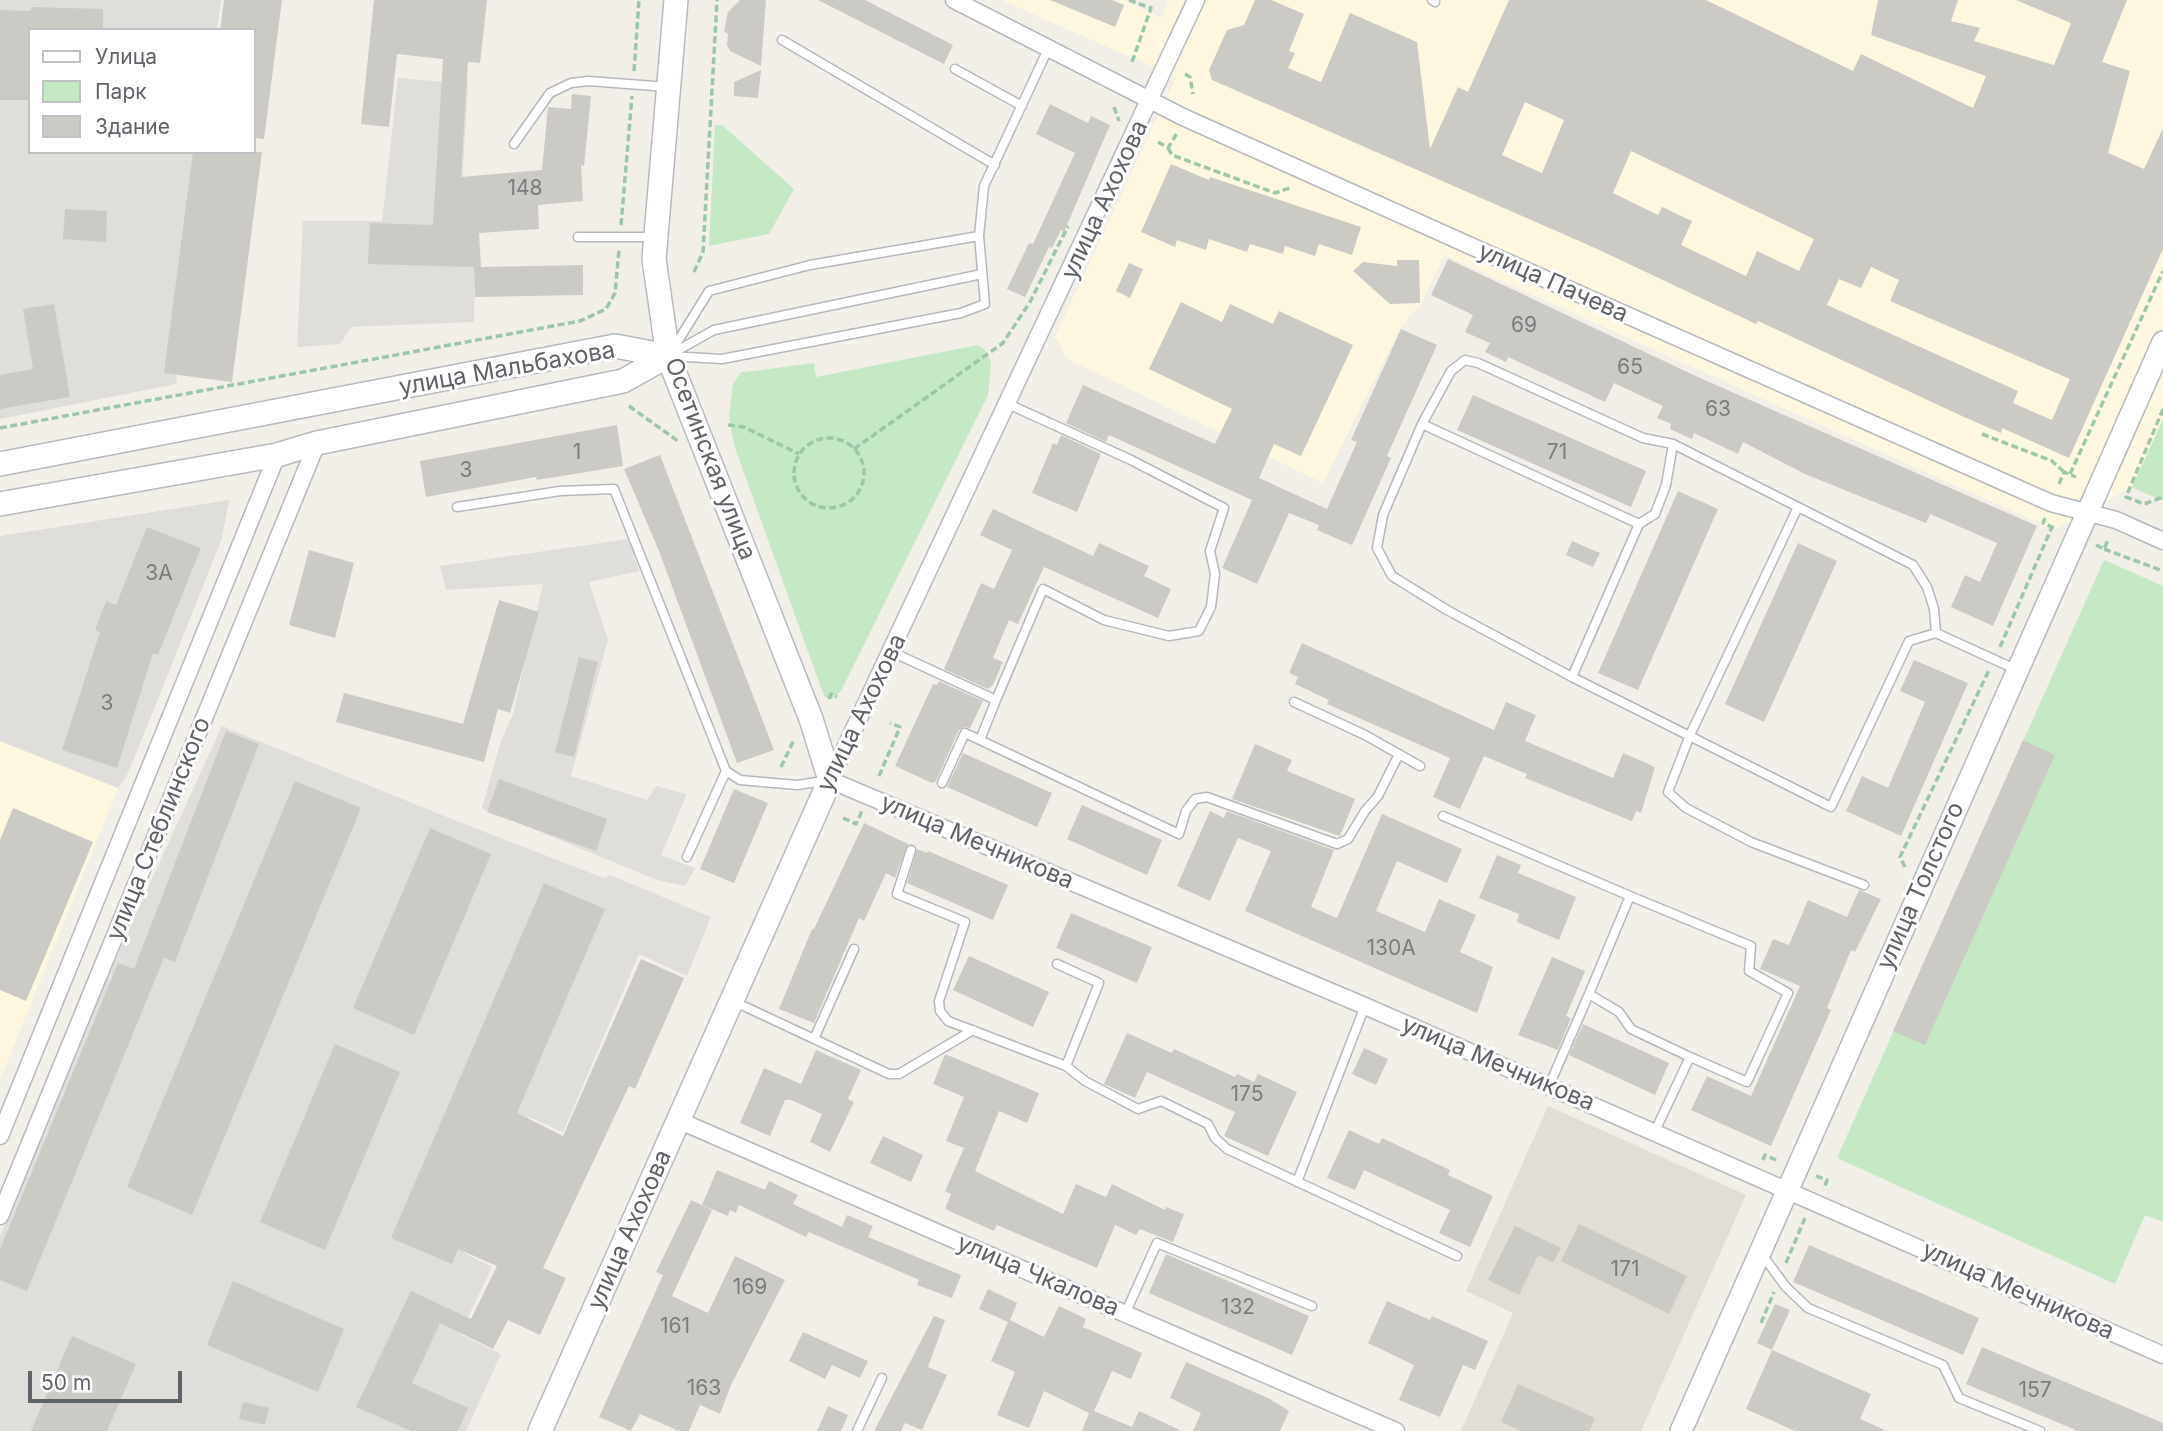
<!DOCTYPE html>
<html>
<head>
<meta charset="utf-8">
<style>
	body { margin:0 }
	#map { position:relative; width:2163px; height:1431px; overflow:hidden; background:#f1efe8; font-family:Inter,sans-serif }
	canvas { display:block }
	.legend { position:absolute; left:28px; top:28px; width:228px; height:126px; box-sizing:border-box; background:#fff; border:2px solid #bfc1c3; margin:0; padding:9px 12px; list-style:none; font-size:21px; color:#5f6368 }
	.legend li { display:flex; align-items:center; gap:14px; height:35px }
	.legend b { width:35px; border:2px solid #bfc1c3 }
	.scale { position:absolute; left:28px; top:1371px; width:154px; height:32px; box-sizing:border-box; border:4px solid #5f6368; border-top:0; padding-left:9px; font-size:21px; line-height:24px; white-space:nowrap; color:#5f6368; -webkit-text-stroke:5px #fff; paint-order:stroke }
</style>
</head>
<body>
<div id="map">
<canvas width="2163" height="1431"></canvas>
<ul class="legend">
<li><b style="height:9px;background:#fff"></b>Улица</li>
<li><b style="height:19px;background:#c5e8c5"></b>Парк</li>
<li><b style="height:19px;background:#cccac5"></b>Здание</li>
</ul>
<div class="scale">50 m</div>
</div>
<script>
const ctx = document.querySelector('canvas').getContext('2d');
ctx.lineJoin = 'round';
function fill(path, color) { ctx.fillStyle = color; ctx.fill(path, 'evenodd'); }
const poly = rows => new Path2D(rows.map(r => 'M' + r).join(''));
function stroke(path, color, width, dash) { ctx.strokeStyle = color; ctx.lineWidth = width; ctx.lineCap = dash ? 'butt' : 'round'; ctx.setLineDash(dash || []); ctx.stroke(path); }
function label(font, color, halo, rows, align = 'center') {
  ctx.font = font + ' Inter,sans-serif'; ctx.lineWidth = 6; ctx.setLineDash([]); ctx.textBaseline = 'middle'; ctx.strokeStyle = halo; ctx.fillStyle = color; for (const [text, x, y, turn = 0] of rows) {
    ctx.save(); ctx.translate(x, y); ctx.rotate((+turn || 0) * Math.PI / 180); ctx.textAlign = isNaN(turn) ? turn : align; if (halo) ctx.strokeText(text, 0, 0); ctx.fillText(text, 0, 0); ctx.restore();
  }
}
const commercial = poly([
	[1001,0,1124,0,1162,18,1169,0,2163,0,2163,419,2132,487,2054,530,1444,255,1421,304,1400,328,1323,483,1068,359,1055,337,1176,77],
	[0,741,118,788,0,1080]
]);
const industrial = poly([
	[0,0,221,0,217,30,30,30,30,152,203,152,176,384,0,419],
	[398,78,468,84,461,202,475,258,474,322,351,327,340,344,297,347,303,221,382,221],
	[229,500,222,538,154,709,127,775,118,788,0,741,0,536],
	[629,539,639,571,589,582,608,640,571,776,647,800,656,786,687,794,661,855,695,868,685,886,657,880,482,808,501,741,513,714,543,584,446,590,440,566],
	[222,726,459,822,604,878,610,875,711,917,687,976,639,954,563,1132,529,1117,464,1253,492,1267,460,1334,501,1354,466,1431,0,1431,0,1236,113,964]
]);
const education = poly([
	[1548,1106,1746,1195,1641,1431,1461,1431,1513,1313,1466,1291]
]);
const green = poly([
	[715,125,722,125,794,189,769,234,709,246],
	[978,345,985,350,991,362,988,395,841,691,833,698,827,698,824,696,734,445,729,415,733,384,741,372,746,372,814,363,816,377],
	[2163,419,2163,501,2132,487],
	[2104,560,2163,586,2163,1222,2145,1215,2115,1284,1837,1158]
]);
const building = poly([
	[224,0,282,0,264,139,254,138,254,30,220,30],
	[374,0,487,0,480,63,468,62,461,177,542,170,548,107,571,109,572,94,591,96,584,166,581,165,583,201,538,205,539,229,479,233,481,267,583,265,583,295,475,297,474,267,368,264,370,223,433,225,443,59,397,54,389,127,361,124],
	[740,0,766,0,761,66,730,51,727,45,728,34,724,31,728,12],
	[818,0,865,0,953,45,944,64],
	[1050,0,1112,0,1124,5,1115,27],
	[1255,0,1271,0,1304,14,1289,51,1295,53,1288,68,1321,82,1350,13,1417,42,1430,149,1458,87,1468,92,1509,0,1706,0,1853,71,1861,54,1973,108,1986,76,1871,35,1878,0,1958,0,1951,21,1980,28,1974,41,2054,65,2071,23,2016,0,2127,0,2102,62,2130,71,2108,153,2144,169,2163,128,2163,249,2069,458,2002,428,2001,433,1964,417,1758,321,1756,324,1595,248,1212,80,1209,70,1227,30,1244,25],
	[1525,102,1564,120,1542,173,1502,155],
	[1631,151,1814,239,1799,271,1757,251,1746,276,1681,245,1692,221,1662,207,1658,215,1613,193],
	[1871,267,1899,280,1890,301,2070,379,2052,420,2013,403,2018,391,1827,305,1839,279,1861,288],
	[31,7,103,9,103,30,30,30,30,100,0,100,0,10,31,11],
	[761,70,758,98,734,96,734,82],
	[1050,104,1088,123,1091,116,1110,125,1064,232,1061,230,1052,248,1049,247,1025,297,1007,289,1029,243,1033,244,1075,153,1036,134],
	[193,152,262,152,232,382,164,373],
	[1171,164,1209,180,1210,177,1361,227,1352,255,1319,244,1315,256,1285,246,1283,254,1250,244,1247,252,1209,239,1206,250,1177,240,1175,247,1141,232],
	[65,209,107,211,106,242,63,239],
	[1448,259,1700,378,2037,526,1993,626,1951,607,1965,575,1980,582,1997,543,1930,514,1926,523,1805,474,1743,442,1738,454,1694,433,1692,439,1670,429,1671,424,1657,418,1663,406,1614,383,1605,402,1508,357,1506,362,1485,352,1490,343,1465,332,1473,315,1431,295],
	[1397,260,1419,260,1420,303,1390,304,1353,271,1363,262,1397,266],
	[1129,263,1143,269,1130,298,1116,291],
	[1181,302,1222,322,1230,304,1273,324,1279,311,1353,345,1301,456,1274,444,1259,478,1327,509,1357,442,1351,440,1401,329,1437,345,1387,456,1391,458,1352,545,1317,530,1319,525,1289,513,1257,584,1222,568,1252,500,1109,435,1106,442,1066,423,1083,385,1215,444,1232,409,1149,369],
	[54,304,70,397,0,409,0,375,33,369,23,309],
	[1473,395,1646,471,1631,507,1457,430],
	[617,425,623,466,537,480,536,477,426,497,420,461],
	[1061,435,1101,454,1077,512,1032,493,1053,443,1057,445],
	[660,455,774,750,737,763,659,551,624,469],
	[1678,491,1718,509,1638,690,1598,673],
	[993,509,1093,556,1099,543,1149,566,1144,576,1171,589,1158,618,1044,567,1018,624,1009,620,993,658,1003,662,993,685,988,689,944,669,981,583,994,589,1012,550,980,535],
	[147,527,201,548,158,655,153,653,117,768,62,750,100,632,95,630,106,601,116,605],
	[1572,541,1600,553,1593,567,1566,555],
	[1798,543,1837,561,1764,722,1725,704],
	[309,550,354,563,335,638,289,625],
	[499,600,539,612,510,713,498,709,484,762,336,722,344,693,463,724],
	[1302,643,1494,730,1506,702,1536,715,1525,741,1613,778,1623,753,1655,767,1641,813,1636,811,1632,821,1525,778,1527,774,1484,756,1460,809,1433,797,1450,758,1327,704,1329,700,1295,684,1298,677,1289,673],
	[579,657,598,662,574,757,555,752],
	[1914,660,1968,683,1901,836,1846,811,1862,776,1888,788,1925,702,1900,691],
	[939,681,983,701,970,728,964,727,959,730,936,781,932,783,895,766,933,684,937,685],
	[226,731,259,744,175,962,164,958,27,1291,0,1280,0,1249,118,963,134,969],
	[2023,740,2055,755,1925,1045,1893,1031],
	[1255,744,1292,760,1287,771,1355,799,1340,836,1232,799],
	[963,753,1052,793,1037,827,947,787],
	[499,779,607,819,596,851,487,812],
	[295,781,361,808,192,1215,127,1187],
	[734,789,768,803,734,883,700,869],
	[1082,805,1162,840,1147,875,1067,839],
	[13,808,93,842,26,1001,0,990,0,840],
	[1210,811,1224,818,1227,811,1334,850,1311,907,1337,918,1382,814,1462,849,1447,883,1397,861,1376,911,1425,932,1439,899,1476,915,1460,952,1493,967,1477,1013,1245,911,1271,851,1238,838,1210,901,1177,886],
	[864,823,908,844,895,878,886,873,864,921,859,918,814,1023,779,1009,812,929,814,929],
	[430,828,491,854,414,1035,353,1008],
	[917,849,927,853,928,851,1008,885,993,920,907,883],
	[1497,855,1521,865,1518,873,1576,897,1559,940,1517,922,1519,914,1479,898],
	[544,883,605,909,517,1113,563,1136,641,959,684,978,635,1089,629,1086,543,1268,566,1278,540,1335,508,1320,493,1349,440,1323,412,1383,468,1408,458,1431,411,1431,356,1407,411,1291,471,1319,497,1266,458,1249,452,1264,391,1238],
	[1859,890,1881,899,1855,952,1851,950,1827,1008,1831,1010,1771,1146,1691,1110,1707,1076,1751,1096,1800,986,1760,969,1773,939,1789,945,1808,900,1847,917],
	[1071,913,1152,947,1137,983,1056,948],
	[969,956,1049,992,1033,1027,953,990],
	[1552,957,1585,971,1566,1016,1571,1018,1558,1050,1518,1035],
	[1583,1024,1669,1063,1655,1095,1569,1055],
	[1127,1033,1172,1053,1174,1049,1235,1077,1237,1074,1254,1082,1258,1074,1297,1092,1268,1156,1224,1136,1235,1112,1147,1072,1135,1098,1104,1084],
	[335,1044,400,1072,325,1250,260,1222],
	[1364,1048,1388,1059,1376,1085,1352,1074],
	[816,1050,861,1070,848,1099,854,1102,830,1152,810,1142,822,1114,791,1100,785,1100,770,1136,740,1123,764,1068,801,1084],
	[945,1054,1039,1093,1027,1123,999,1111,975,1171,1063,1214,1076,1184,1106,1197,1112,1184,1165,1210,1166,1207,1184,1214,1173,1242,1140,1229,1136,1235,1115,1225,1097,1268,997,1225,994,1231,945,1209,951,1194,945,1191,964,1148,946,1141,964,1097,933,1084],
	[1349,1130,1379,1144,1382,1138,1450,1170,1448,1175,1493,1196,1470,1247,1439,1233,1450,1210,1364,1170,1355,1190,1327,1178],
	[883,1136,923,1155,911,1182,870,1163],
	[717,1170,765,1190,769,1181,798,1195,793,1204,842,1227,847,1215,873,1226,868,1237,961,1275,952,1298,917,1285,919,1280,809,1232,806,1237,739,1205,736,1213,730,1210,728,1216,702,1205],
	[691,1200,712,1210,672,1296,708,1313,735,1256,785,1280,731,1385,720,1414,700,1405,689,1431,679,1431,640,1414,631,1431,599,1417,663,1275,656,1272],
	[1579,1224,1687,1276,1669,1314,1561,1261],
	[1515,1226,1561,1248,1553,1263,1538,1255,1519,1295,1488,1280],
	[1809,1245,1979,1318,1963,1355,1793,1282],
	[1166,1254,1309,1316,1292,1355,1149,1293],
	[233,1281,344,1329,318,1392,207,1345],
	[988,1289,1017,1303,1010,1320,1044,1337,1059,1306,1086,1319,1083,1327,1142,1353,1131,1379,1112,1371,1094,1411,1132,1427,1139,1411,1182,1431,1082,1431,1089,1413,1044,1391,1029,1428,997,1415,1015,1372,991,1361,1008,1322,979,1309],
	[1387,1301,1430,1320,1432,1316,1488,1341,1475,1370,1463,1365,1440,1417,1399,1400,1414,1365,1368,1343],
	[1775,1304,1790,1310,1772,1350,1757,1343],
	[934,1316,945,1320,928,1367,947,1375,922,1430,905,1423,901,1431,874,1431],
	[803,1332,868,1361,860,1378,832,1365,825,1379,789,1361],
	[72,1336,136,1364,107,1431,31,1431],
	[1982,1347,2163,1423,2163,1431,2078,1431,1966,1384],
	[1772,1350,1871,1394,1860,1419,1887,1431,1795,1431,1746,1409],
	[1186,1362,1270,1399,1289,1411,1280,1431,1193,1431,1201,1413,1170,1398],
	[1518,1384,1595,1418,1589,1431,1521,1431,1501,1422],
	[243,1402,269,1408,265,1425,239,1419],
	[828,1406,848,1415,841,1431,817,1431]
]);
const path = poly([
	[1129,0,1151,8,1132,62],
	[634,71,639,0],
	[1185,74,1190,77,1193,94],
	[1114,107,1119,121],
	[1158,142,1168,148,1177,133],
	[1168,148,1172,155,1275,193,1290,188],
	[621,225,632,96],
	[694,272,703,252,717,0],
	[629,406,678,441],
	[2163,409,2126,497,2144,504,2163,497],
	[728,425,744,427,799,454],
	[0,428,580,321,606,309,615,293,619,250],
	[1982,434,2052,461,2064,472],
	'794 473a35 35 0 1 1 70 0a35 35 0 1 1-70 0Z',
	[854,449,1003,343,1030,302,1068,226],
	[2070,474,2163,271],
	[2059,484,2064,472,2076,477],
	[2045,518,2043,523,2054,528],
	[2096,545,2104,549,2108,540],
	[2104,549,2163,571],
	[2000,647,2052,527],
	[829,699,831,694,837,697],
	[781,767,794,740],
	[879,776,900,727,890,723],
	[843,818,856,824,862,811],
	[1905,867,1900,857,1989,670],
	[1763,1160,1765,1155,1776,1160],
	[1816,1176,1827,1180,1824,1189],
	[1786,1263,1805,1218],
	[1761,1323,1774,1292]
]);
const service = poly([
	[1432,0,1435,2],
	[782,40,995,165],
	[955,69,1022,106],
	[514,144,550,93,571,83,588,81,668,87],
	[578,237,655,237],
	[673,349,709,291,810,265,979,236],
	[671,354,714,330,982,274],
	[670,356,722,359,961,313,985,304,979,236,984,186,1049,47],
	[1422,424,1639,524,1572,677],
	[457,507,560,491,614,489,726,771,740,780,797,785,824,781],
	[1798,507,1690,735,1668,792,1686,808,1751,842,1864,885],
	[1639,524,1655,514,1666,485,1673,444],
	[1936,633,1909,641,1831,807,1572,677,1447,610,1392,576,1377,548,1383,515,1422,424,1451,371,1465,360,1478,363,1643,438,1673,444,1913,565,1927,587,1934,609,1936,633,2015,669],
	[892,652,996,700,980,740],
	[996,700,1043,589,1104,620,1169,636,1199,631,1211,607,1215,574,1210,551,1224,508,1129,459,1008,404],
	[1294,702,1365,735,1420,766],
	[942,783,965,733,1179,834,1186,811,1195,799,1207,797,1337,844,1348,839,1365,811,1378,796,1399,754],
	[1443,816,1630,896],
	[911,850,897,894,965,922,939,1001,940,1011,948,1021,1066,1066],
	[687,857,726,771],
	[1057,964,1099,983,1066,1066,1085,1081,1138,1109,1161,1101,1208,1124,1215,1138,1227,1149,1457,1256],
	[735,1002,889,1074,899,1074,973,1030],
	[814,1039,854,949],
	[1549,1086,1589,994],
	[1655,1131,1690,1057,1631,1029,1619,1012,1589,994,1630,896,1751,946,1749,971,1788,993,1747,1082,1690,1057],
	[1297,1182,1365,1006],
	[1763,1256,1786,1287,1808,1308,1943,1365,1959,1398,2040,1431],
	[1125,1314,1157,1243,1312,1306],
	[857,1431,882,1378]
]);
const minor = poly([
	[954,0,1183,117,1482,251,2051,503,2116,520,2163,541],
	[1196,0,830,780,1365,1006,2163,1355],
	[680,1121,1396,1431],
	[0,1136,277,455],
	[0,1216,317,443]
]);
const tertiary = poly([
	[1681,1431,2163,342]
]);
const secondary = poly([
	[0,464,615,346,668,356],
	[0,504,277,455,317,443,623,381,668,356],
	[540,1431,830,780,811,719,668,356,654,259,676,0]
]);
const numberNames = [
	["148",525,189],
	["69",1524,326],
	["65",1630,368],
	["63",1718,410],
	["1",577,453],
	["71",1557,453],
	["3",466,471],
	["3А",159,574],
	["3",107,704],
	["130А",1391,949],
	["175",1247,1095],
	["171",1625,1270],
	["169",750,1288],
	["132",1238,1308],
	["161",675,1327],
	["163",704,1389],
	["157",2035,1391]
];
const streetNames = [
	["улица Ахохова",1105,200,-65],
	["улица Пачева",1553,283,24],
	["улица Мальбахова",507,369,-10],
	["Осетинская улица",710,459,69],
	["улица Ахохова",862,713,-64],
	["улица Стеблинского",159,829,-68],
	["улица Мечникова",977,842,23],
	["улица Толстого",1921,886,-66],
	["улица Мечникова",1498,1064,23],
	["улица Ахохова",630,1230,-66],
	["улица Чкалова",1038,1276,23],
	["улица Мечникова",2018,1291,24]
];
fill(commercial, '#fef7e0');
fill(industrial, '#e0deda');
fill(education, '#e1ded6');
fill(green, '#c5e8c5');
fill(building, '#cccac5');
stroke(service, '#b5b8bc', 11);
stroke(minor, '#b5b8bc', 19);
stroke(tertiary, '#b5b8bc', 24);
stroke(secondary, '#b6babf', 26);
stroke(path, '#9cc7a9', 3.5, [7, 3.5]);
stroke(service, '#fff', 8);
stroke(minor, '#fff', 16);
stroke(tertiary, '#fff', 21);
stroke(secondary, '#fff', 23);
label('21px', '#7a7d7f', null, numberNames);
label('24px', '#5f6368', '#fff', streetNames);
</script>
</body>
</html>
